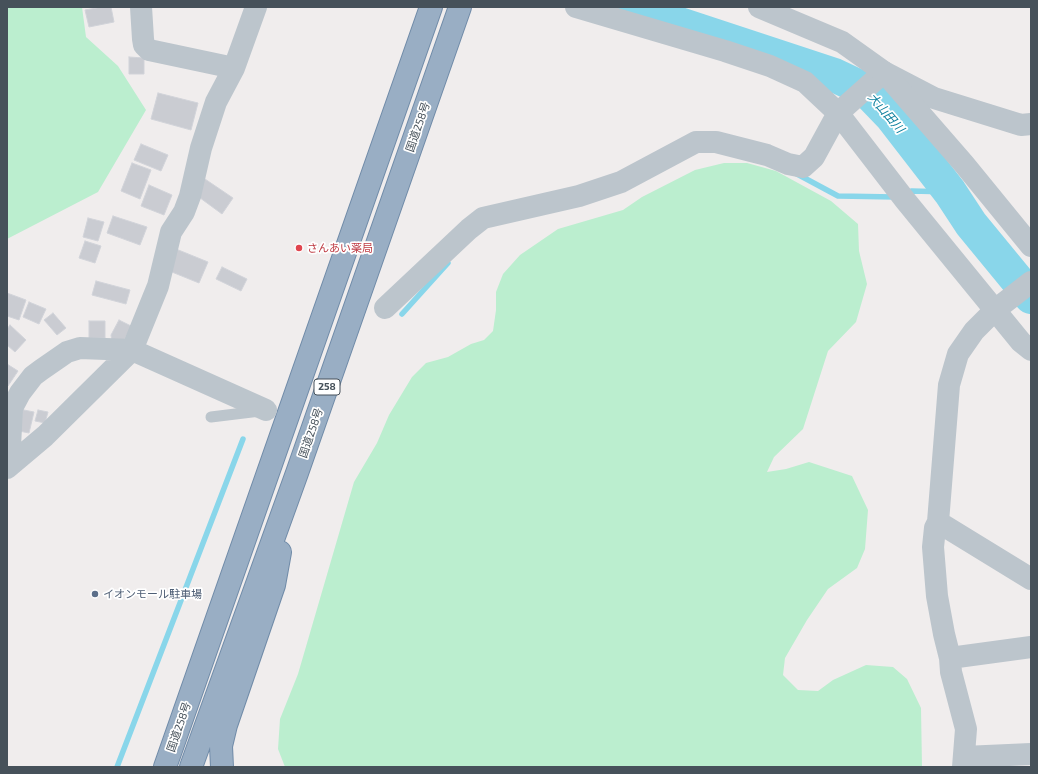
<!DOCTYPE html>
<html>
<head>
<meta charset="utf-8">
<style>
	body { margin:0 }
	#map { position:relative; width:1038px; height:774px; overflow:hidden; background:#f0eded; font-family:"Exo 2",sans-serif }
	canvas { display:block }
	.frame { position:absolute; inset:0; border:8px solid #46515a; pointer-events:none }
</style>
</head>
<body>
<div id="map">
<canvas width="1038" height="774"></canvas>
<div class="frame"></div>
</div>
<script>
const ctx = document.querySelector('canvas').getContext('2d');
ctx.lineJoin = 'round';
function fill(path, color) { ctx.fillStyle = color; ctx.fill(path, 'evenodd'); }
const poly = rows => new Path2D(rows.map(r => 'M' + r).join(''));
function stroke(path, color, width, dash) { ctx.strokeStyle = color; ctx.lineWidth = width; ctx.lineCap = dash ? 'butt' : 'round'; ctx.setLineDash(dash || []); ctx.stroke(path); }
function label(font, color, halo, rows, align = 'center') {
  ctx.font = font + ' "Exo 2","Noto Sans JP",sans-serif'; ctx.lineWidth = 3.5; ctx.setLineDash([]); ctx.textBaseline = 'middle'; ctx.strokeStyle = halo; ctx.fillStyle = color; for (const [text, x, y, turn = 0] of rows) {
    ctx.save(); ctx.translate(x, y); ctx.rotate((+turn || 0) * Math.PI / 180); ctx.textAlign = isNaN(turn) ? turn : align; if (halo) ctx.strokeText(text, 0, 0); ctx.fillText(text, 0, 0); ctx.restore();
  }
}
const green = poly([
	[7,7,82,7,86,37,118,66,146,110,98,192,7,239],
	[724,163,747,163,776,171,831,201,858,224,859,251,867,284,856,322,828,351,803,429,774,457,767,472,786,469,809,462,852,476,868,510,865,549,857,568,828,589,807,620,785,658,783,675,798,690,818,691,833,680,866,665,893,667,907,679,921,708,922,767,285,767,278,749,280,719,298,674,354,482,377,443,389,415,412,377,426,363,448,357,471,344,484,340,493,331,496,310,496,292,503,274,520,255,558,229,623,210,642,197,695,170]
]);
const stream = poly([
	[797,174,838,196,895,197],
	[905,193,912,191,950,192],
	[402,314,448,263],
	[117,767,243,439]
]);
const river = poly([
	[628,7,834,75,866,90,892,117,950,192,971,224,1031,297]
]);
const building = poly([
	[102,7,111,7,114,22,89,27,85,10,102,7],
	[129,57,144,58,144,74,129,74,129,57],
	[158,93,198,103,191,130,151,119,158,93],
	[141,144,168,155,161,171,134,160,141,144],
	[132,163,151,170,140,199,121,191,132,163],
	[202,177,233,198,222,214,192,192,202,177],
	[149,185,172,195,164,215,141,206,149,185],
	[113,216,147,227,140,245,107,233,113,216],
	[88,218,104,222,98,241,83,237,88,218],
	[85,241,101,246,95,263,79,258,85,241],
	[176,249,208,262,199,283,167,270,176,249],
	[222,267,247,279,241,291,216,279,222,267],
	[96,281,130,290,126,304,92,295,96,281],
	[7,293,26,300,19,320,7,316,7,293],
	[29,302,46,309,39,324,23,317,29,302],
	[53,313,66,328,57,335,44,320,53,313],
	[119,320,131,326,124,341,112,342,111,335,119,320],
	[89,321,105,321,105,338,89,338,89,321],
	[10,325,26,340,15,352,7,345,7,329,10,325],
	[7,364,18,371,8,386,7,385,7,364],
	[19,409,34,412,29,433,14,430,19,409],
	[38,410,48,412,45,423,35,421,38,410]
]);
const service = poly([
	[211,417,260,411]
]);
const minor = poly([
	[141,7,143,39,144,45,149,50,234,68],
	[576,7,725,51,770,66,805,82,838,113,905,200,1021,342,1031,350],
	[385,308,469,229,483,218,579,196,621,182,696,142,716,142,767,155,788,164,803,167,814,157,838,113,884,72,934,98,1021,125,1031,124],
	[9,466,12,408,20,393,33,376,41,370,67,352,80,348,132,350,266,410],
	[7,468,45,436,132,350,158,286,171,232,184,212,190,196,201,148,216,102,234,68,256,7],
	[938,522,1031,579],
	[950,658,1031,647],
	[964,757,1031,754],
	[963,767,966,729,951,672,950,658,944,634,937,596,933,547,935,528,938,522,949,385,958,354,974,331,995,310,1031,282]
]);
const tertiary = poly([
	[759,7,842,42,884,72,964,164,1031,246]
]);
const trunk = poly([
	[165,767,431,7],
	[191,767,297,473,460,7],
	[222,767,221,746,226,725,274,585,280,552]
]);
const markers = [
	[299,248,4,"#e0444e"],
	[95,594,4,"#5c6f8a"]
];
const shields = [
	[327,387,26]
];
const shieldNames = [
	["258",327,387]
];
const streetNames = [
	["国道258号",418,127,-71],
	["国道258号",311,433,-71],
	["国道258号",179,727,-71]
];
const healthNames = [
	["さんあい薬局",307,248]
];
const serviceNames = [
	["イオンモール駐車場",103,594]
];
const waterNames = [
	["大山田川",886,113,49]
];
fill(green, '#bbeecf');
stroke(stream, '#89d6ea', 5.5);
stroke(river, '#89d6ea', 34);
fill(building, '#caccd2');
stroke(building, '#d1d3d9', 1);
stroke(trunk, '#708ba8', 24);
stroke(service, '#bcc5cc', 11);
stroke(minor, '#bcc5cc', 22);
stroke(tertiary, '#bcc5cc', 22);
stroke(trunk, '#99aec4', 22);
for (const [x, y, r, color] of markers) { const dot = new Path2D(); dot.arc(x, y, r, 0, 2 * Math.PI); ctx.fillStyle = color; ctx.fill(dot); stroke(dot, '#fff', 1.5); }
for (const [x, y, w] of shields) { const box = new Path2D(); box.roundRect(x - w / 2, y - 8, w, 16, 3); ctx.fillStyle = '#fff'; ctx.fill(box); stroke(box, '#46515a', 1); }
label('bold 10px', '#46515a', null, shieldNames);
label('11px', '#46515a', '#fff', streetNames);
label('11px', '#be3a42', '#fff', healthNames, 'left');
label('11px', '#4e5e75', '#fff', serviceNames, 'left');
label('italic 12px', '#0e809e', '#fff', waterNames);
</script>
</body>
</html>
